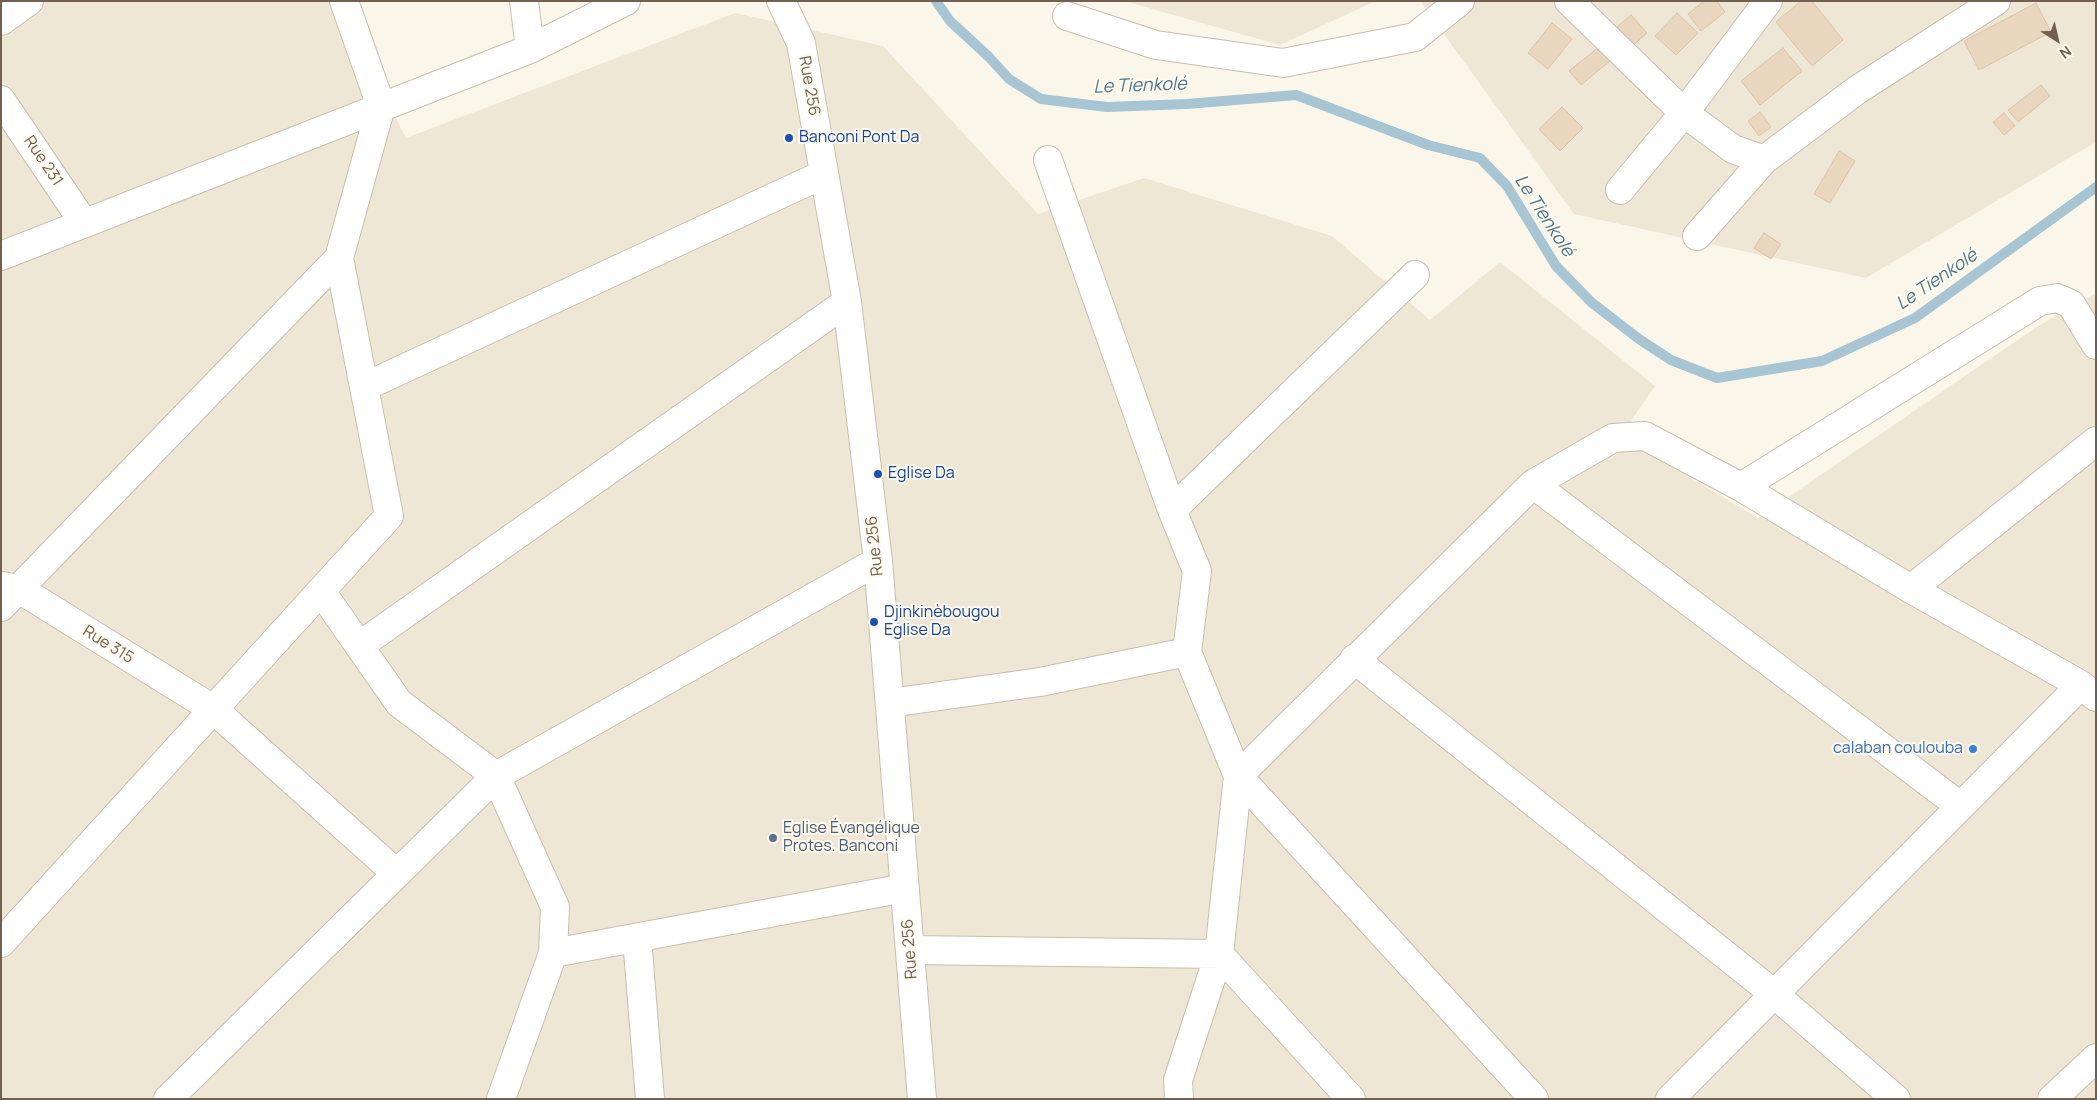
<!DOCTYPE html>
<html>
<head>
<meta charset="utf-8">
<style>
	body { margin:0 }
	#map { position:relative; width:2097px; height:1100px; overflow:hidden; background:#faf6ea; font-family:Manrope,sans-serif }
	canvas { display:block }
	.frame { position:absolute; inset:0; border:2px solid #726150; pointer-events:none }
	.north { position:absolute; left:2032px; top:15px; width:50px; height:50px; -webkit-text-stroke:4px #fdfaf0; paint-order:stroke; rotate:145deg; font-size:14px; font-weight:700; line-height:20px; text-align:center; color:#726150 }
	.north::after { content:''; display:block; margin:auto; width:18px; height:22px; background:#726150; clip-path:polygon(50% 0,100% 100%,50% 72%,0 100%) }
</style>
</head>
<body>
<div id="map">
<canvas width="2097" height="1100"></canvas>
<div class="frame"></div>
<div class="north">N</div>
</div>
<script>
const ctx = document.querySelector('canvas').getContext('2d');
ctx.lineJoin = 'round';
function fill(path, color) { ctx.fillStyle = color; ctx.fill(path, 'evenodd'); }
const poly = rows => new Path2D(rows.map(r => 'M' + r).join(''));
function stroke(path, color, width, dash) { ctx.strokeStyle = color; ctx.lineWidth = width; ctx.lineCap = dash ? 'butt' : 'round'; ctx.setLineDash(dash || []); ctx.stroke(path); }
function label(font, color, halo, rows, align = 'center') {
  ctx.font = font + ' Manrope,sans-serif'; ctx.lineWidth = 4; ctx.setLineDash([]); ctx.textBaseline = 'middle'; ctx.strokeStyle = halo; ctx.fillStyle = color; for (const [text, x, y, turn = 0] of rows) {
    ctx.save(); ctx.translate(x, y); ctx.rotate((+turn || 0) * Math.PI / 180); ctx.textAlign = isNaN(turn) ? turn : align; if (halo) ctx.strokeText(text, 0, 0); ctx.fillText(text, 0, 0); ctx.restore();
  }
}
const residential = poly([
	[1,1,334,1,406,138,735,13,883,46,1038,214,1144,178,1332,236,1430,320,1500,262,1655,386,1620,436,1758,518,2038,326,2096,293,2096,1099,1,1099],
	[1124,1,1376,1,1280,45],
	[1420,1,2096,1,2096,142,1866,278,1574,214]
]);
const stream = poly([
	[936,1,950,21,989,57,1009,79,1041,99,1107,107,1187,104,1296,95,1428,145,1480,158,1507,186,1556,266,1591,302,1639,339,1671,360,1717,378,1822,361,1915,318,2096,187]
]);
const building = poly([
	[1704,1,1717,1,1725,12,1701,31,1688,14,1704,1],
	[1801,1,1812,1,1843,40,1812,66,1776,22,1801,1],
	[2036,3,2051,32,1979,70,1964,41,2036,3],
	[1677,13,1698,33,1676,55,1655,36,1677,13],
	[1631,15,1647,33,1632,46,1617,27,1631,15],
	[1552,23,1572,39,1548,69,1528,53,1552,23],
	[1600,46,1611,60,1581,85,1569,71,1600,46],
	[1783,48,1802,71,1760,105,1741,81,1783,48],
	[2041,85,2050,96,2018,122,2008,110,2041,85],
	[1562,107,1583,128,1560,151,1539,129,1562,107],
	[1760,112,1771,127,1759,136,1748,121,1760,112],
	[2004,113,2015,126,2004,135,1993,122,2004,113],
	[1839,151,1855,161,1830,203,1814,194,1839,151],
	[1764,233,1781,244,1771,259,1754,248,1764,233]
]);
const minor = poly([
	[524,1,530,49],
	[781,1,801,43,847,302,878,561,922,1099],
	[1569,1,1684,113,1733,149,1764,160],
	[1067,16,1156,45,1283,63,1415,37,1460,1],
	[1,21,29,1],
	[1,100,84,223],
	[1048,160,1172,510,1197,571,1187,652,1238,776,1219,954,1178,1080,1179,1099],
	[1620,190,1684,113,1768,1],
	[1697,236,1764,160,1857,90,1996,1],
	[1,256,530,49,626,1],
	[364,387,824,174],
	[1533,484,1960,806],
	[1741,487,2040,301,2057,298,2071,304,2096,345],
	[1172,510,1415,275],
	[2,586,19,589,213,709,396,873],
	[1911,589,2096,441],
	[321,591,399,703,496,776,555,907,553,953,501,1099],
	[1,607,339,258,381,106,344,1],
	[359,646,847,302],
	[1354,659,1773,993,1896,1099],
	[890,703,1040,682,1187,652],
	[637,938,650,1099],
	[1,943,389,516,339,258],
	[910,950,1219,954,1351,1099],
	[553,953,905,888],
	[168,1099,496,776,878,561],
	[1534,1099,1238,776,1533,484,1613,438,1645,436,1741,487,1911,589,2081,685,2096,697],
	[1670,1099,2081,685],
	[2052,1099,2096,1058]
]);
const markers = [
	[789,138,5,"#1a4fb4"],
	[878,474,5,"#1a4fb4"],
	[874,622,5,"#1a4fb4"],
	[1973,749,5,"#3f7fe0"],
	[773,838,5,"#5c6f8a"]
];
const streetNames = [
	["Rue 256",809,86,80],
	["Rue 231",43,161,56],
	["Rue 256",875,546,-96],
	["Rue 315",108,645,32],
	["Rue 256",910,949,-94]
];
const transitNames = [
	["Banconi Pont Da",799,138],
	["Eglise Da",888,474],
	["Djinkinèbougou",884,613],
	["Eglise Da",884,631]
];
const shopNames = [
	["calaban coulouba",1963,749]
];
const serviceNames = [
	["Eglise Évangélique",783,829],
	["Protes. Banconi",783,847]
];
const waterNames = [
	["Le Tienkolé",1140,86,-2],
	["Le Tienkolé",1544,216,57],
	["Le Tienkolé",1937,280,-34]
];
fill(residential, '#eee7d6');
stroke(stream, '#a7c5d3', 10);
fill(building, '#e8d6bf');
stroke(building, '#ddc4a7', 1);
stroke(minor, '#c8beae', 30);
stroke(minor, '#fff', 28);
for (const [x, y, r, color] of markers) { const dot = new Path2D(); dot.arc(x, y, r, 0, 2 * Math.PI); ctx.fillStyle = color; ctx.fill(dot); stroke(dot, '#fdfaf0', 2); }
label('16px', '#726150', '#fdfaf0', streetNames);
label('16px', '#164399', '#fdfaf0', transitNames, 'left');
label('16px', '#366cbe', '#fdfaf0', shopNames, 'right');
label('16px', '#4e5e75', '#fdfaf0', serviceNames, 'left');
label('italic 18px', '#4f778a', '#fdfaf0', waterNames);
</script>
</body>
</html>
